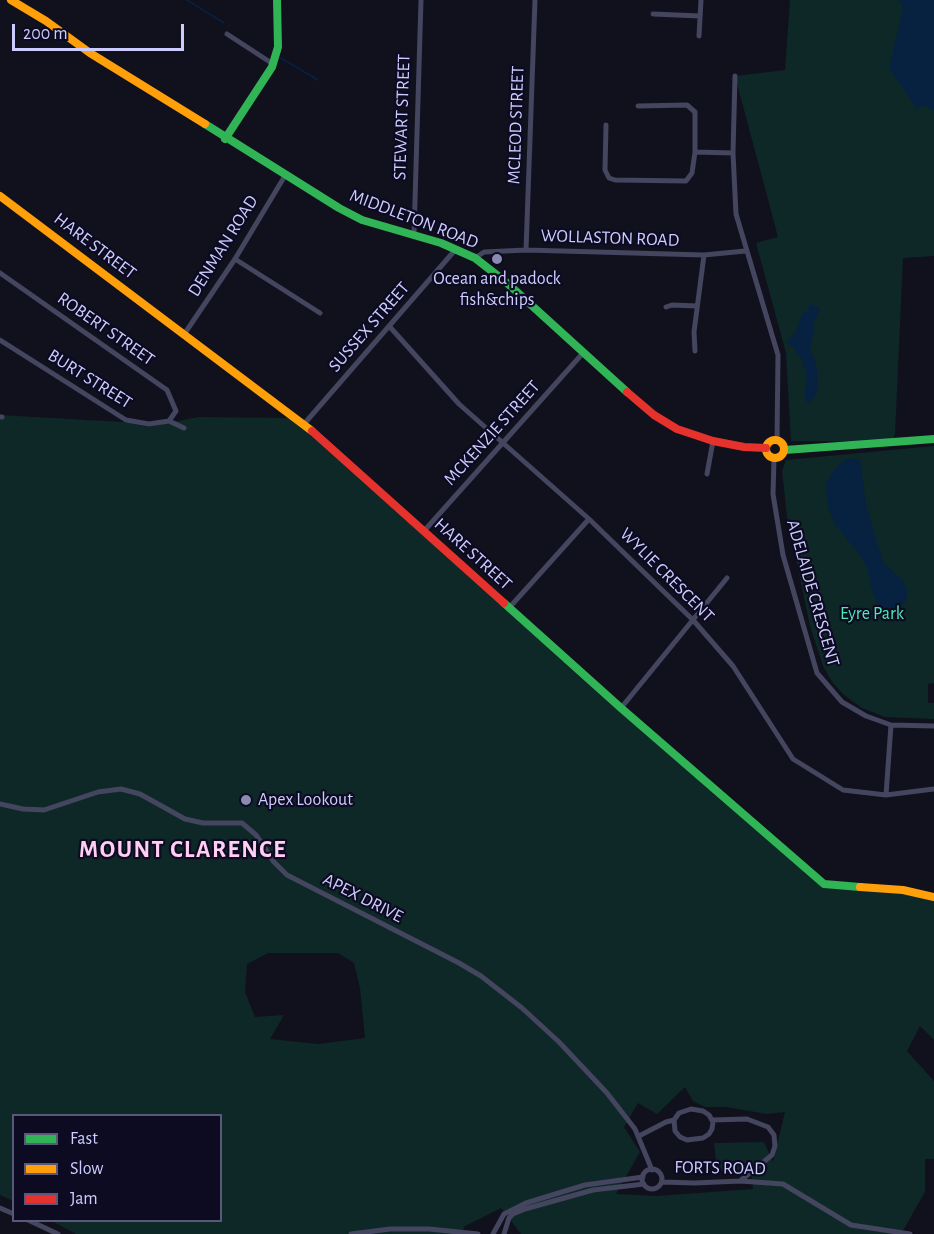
<!DOCTYPE html>
<html>
<head>
<meta charset="utf-8">
<style>
	body { margin:0 }
	#map { position:relative; width:934px; height:1234px; overflow:hidden; background:#11101d; font-family:"Alegreya Sans",sans-serif }
	canvas { display:block }
	.legend { position:absolute; left:12px; top:1114px; width:210px; height:108px; box-sizing:border-box; background:#0d0b22; border:2px solid #5a587a; margin:0; padding:8px 10px; list-style:none; font-size:18px; color:#cdccff }
	.legend li { display:flex; align-items:center; gap:12px; height:30px }
	.legend b { width:30px; border:2px solid #5a587a }
	.scale { position:absolute; left:12px; top:24px; width:172px; height:27px; box-sizing:border-box; border:3px solid #cdccff; border-top:0; padding-left:8px; font-size:18px; line-height:21px; white-space:nowrap; color:#cdccff; -webkit-text-stroke:4px #0d0b22; paint-order:stroke }
</style>
</head>
<body>
<div id="map">
<canvas width="934" height="1234"></canvas>
<ul class="legend">
<li><b style="height:8px;background:#30b455"></b>Fast</li>
<li><b style="height:8px;background:#ff9f0a"></b>Slow</li>
<li><b style="height:8px;background:#e5322d"></b>Jam</li>
</ul>
<div class="scale">200 m</div>
</div>
<script>
const ctx = document.querySelector('canvas').getContext('2d');
ctx.lineJoin = 'round';
function fill(path, color) { ctx.fillStyle = color; ctx.fill(path, 'evenodd'); }
const poly = rows => new Path2D(rows.map(r => 'M' + r).join(''));
function stroke(path, color, width, dash) { ctx.strokeStyle = color; ctx.lineWidth = width; ctx.lineCap = dash ? 'butt' : 'round'; ctx.setLineDash(dash || []); ctx.stroke(path); }
function label(font, color, halo, rows, align = 'center') {
  ctx.font = font + ' "Alegreya Sans",sans-serif'; ctx.lineWidth = 4.5; ctx.setLineDash([]); ctx.textBaseline = 'middle'; ctx.strokeStyle = halo; ctx.fillStyle = color; for (const [text, x, y, turn = 0] of rows) {
    ctx.save(); ctx.translate(x, y); ctx.rotate((+turn || 0) * Math.PI / 180); ctx.textAlign = isNaN(turn) ? turn : align; if (halo) ctx.strokeText(text, 0, 0); ctx.fillText(text, 0, 0); ctx.restore();
  }
}
const green = poly([
	[790,0,934,0,934,256,903,258,895,435,894,435,893,442,791,441,786,353,756,243,778,237,735,76,785,70],
	[0,415,123,422,149,427,198,417,297,418,821,882,934,897,934,1040,920,1026,907,1051,934,1081,934,1159,925,1159,925,1192,901,1234,521,1234,501,1208,465,1226,461,1234,76,1234,52,1221,220,1220,220,1116,14,1116,13,1201,0,1195],
	[268,953,338,953,354,963,360,988,365,1038,318,1044,270,1039,284,1015,255,1017,245,992,247,964],
	[685,1087,693,1101,705,1107,726,1107,767,1114,785,1112,773,1162,764,1142,714,1143,717,1169,731,1174,750,1166,753,1189,656,1196,616,1194,640,1152,624,1127,638,1103,657,1114],
	[934,446,934,683,928,684,928,703,934,703,934,719,885,717,862,708,844,695,832,682,823,666,810,626,787,516,782,471,786,460]
]);
const water = poly([
	[899,0,934,0,934,111,925,105,917,109,889,68,903,8],
	[810,304,820,308,813,324,814,331,810,351,816,362,818,389,813,400,807,403,804,393,807,377,801,357,798,356,794,347,789,346,788,340,796,332,802,314,807,311],
	[847,459,860,459,866,505,878,546,884,563,903,581,908,591,906,601,898,608,884,608,876,601,871,588,867,567,859,554,834,523,828,506,826,484,835,468]
]);
const stream = poly([
	[187,0,224,23],
	[281,58,318,80]
]);
const street = poly([
	[653,14,700,16],
	[227,34,273,64],
	[699,36,701,0],
	[735,76,733,153,736,214,778,355,777,440],
	[606,125,605,170,609,178,615,180,686,181,692,173,695,152,695,112,687,105,638,106],
	[695,152,733,153],
	[414,234,421,0],
	[526,250,535,0],
	[475,258,484,252,526,250,704,255,745,251],
	[235,259,320,313],
	[0,273,167,390,176,411,169,421],
	[666,307,672,305,697,306],
	[390,327,459,404,589,519,693,620,733,666,793,759,843,790,886,795,934,789],
	[185,333,235,259,286,174],
	[0,340,126,420,149,424,169,421],
	[695,351,694,332,704,255],
	[0,417,2,417],
	[169,421,184,428],
	[304,424,456,249],
	[774,459,773,494,783,555,817,673,842,702,866,716,891,725,934,726],
	[707,474,713,441],
	[424,531,583,353],
	[509,608,589,519],
	[621,708,727,578],
	[886,795,891,725],
	[0,804,23,809,44,810,98,792,121,789,140,794,185,819,203,823,242,823,256,835,274,862,287,875,459,963,481,976,522,1008,559,1042,607,1093,635,1129,652,1170],
	[712,1120,747,1119,768,1127,774,1135,775,1146,772,1155,740,1181],
	[639,1136,666,1122,674,1120,679,1113,691,1109,703,1111,709,1115,713,1122,712,1129,709,1134,703,1138,687,1140,680,1137,675,1131,674,1120],
	'642 1179a10 10 0 1 1 20 0a10 10 0 1 1-20 0Z',
	[662,1182,695,1183,740,1181,783,1184,851,1225,910,1234],
	[0,1208,14,1214],
	[28,1220,58,1234],
	[351,1234,390,1229,429,1229,478,1234],
	[493,1234,504,1214,526,1203,585,1185,643,1177],
	[504,1234,509,1218,513,1214,525,1209,593,1190,644,1184]
]);
const fast = poly([
	[205,124,339,208,362,220,441,243,475,258,507,283,627,392],
	[225,139,272,67,278,47,277,0],
	[785,450,934,439],
	[504,603,621,708,824,884,860,887]
]);
const slow = poly([
	[11,0,46,21,90,53,205,124],
	[0,196,312,431],
	'766 449a9 9 0 1 1 18 0a9 9 0 1 1-18 0Z',
	[860,887,903,890,934,897]
]);
const jam = poly([
	[627,392,654,415,677,429,713,441,744,447,766,448],
	[312,431,504,603]
]);
const markers = [
	[497,259,6,"#8b8ab0"],
	[246,800,6,"#8b8ab0"]
];
const streetNames = [
	["STEWART STREET",402,117,-88],
	["MCLEOD STREET",516,125,-88],
	["MIDDLETON ROAD",414,219,21],
	["WOLLASTON ROAD",610,238,2],
	["HARE STREET",95,246,37],
	["DENMAN ROAD",223,246,-58],
	["SUSSEX STREET",369,327,-49],
	["ROBERT STREET",106,329,35],
	["BURT STREET",90,379,32],
	["MCKENZIE STREET",492,433,-48],
	["HARE STREET",473,554,42],
	["WYLIE CRESCENT",667,575,45],
	["ADELAIDE CRESCENT",813,593,74],
	["APEX DRIVE",363,898,27],
	["FORTS ROAD",720,1168,1]
];
const poiNames = [
	["Ocean and padock",497,279],
	["fish&chips",497,300],
	["Apex Lookout",258,800,"left"]
];
const parkNames = [
	["Eyre Park",872,614]
];
const districtNames = [
	["MOUNT CLARENCE",183,850]
];
fill(green, '#0e2827');
fill(water, '#072141');
stroke(stream, '#072141', 1.5);
stroke(street, '#44455e', 5);
stroke(fast, '#30b455', 8);
stroke(slow, '#ff9f0a', 8);
stroke(jam, '#e5322d', 8);
for (const [x, y, r, color] of markers) { const dot = new Path2D(); dot.arc(x, y, r, 0, 2 * Math.PI); ctx.fillStyle = color; ctx.fill(dot); stroke(dot, '#0d0b22', 2); }
label('18px', '#cdccff', '#0d0b22', streetNames);
label('18px', '#cdccff', '#0d0b22', poiNames);
label('18px', '#4deab5', '#0d0b22', parkNames);
ctx.letterSpacing = '1.5px';
label('bold 24px', '#ffcef2', '#0d0b22', districtNames);
ctx.letterSpacing = '0px';
</script>
</body>
</html>
